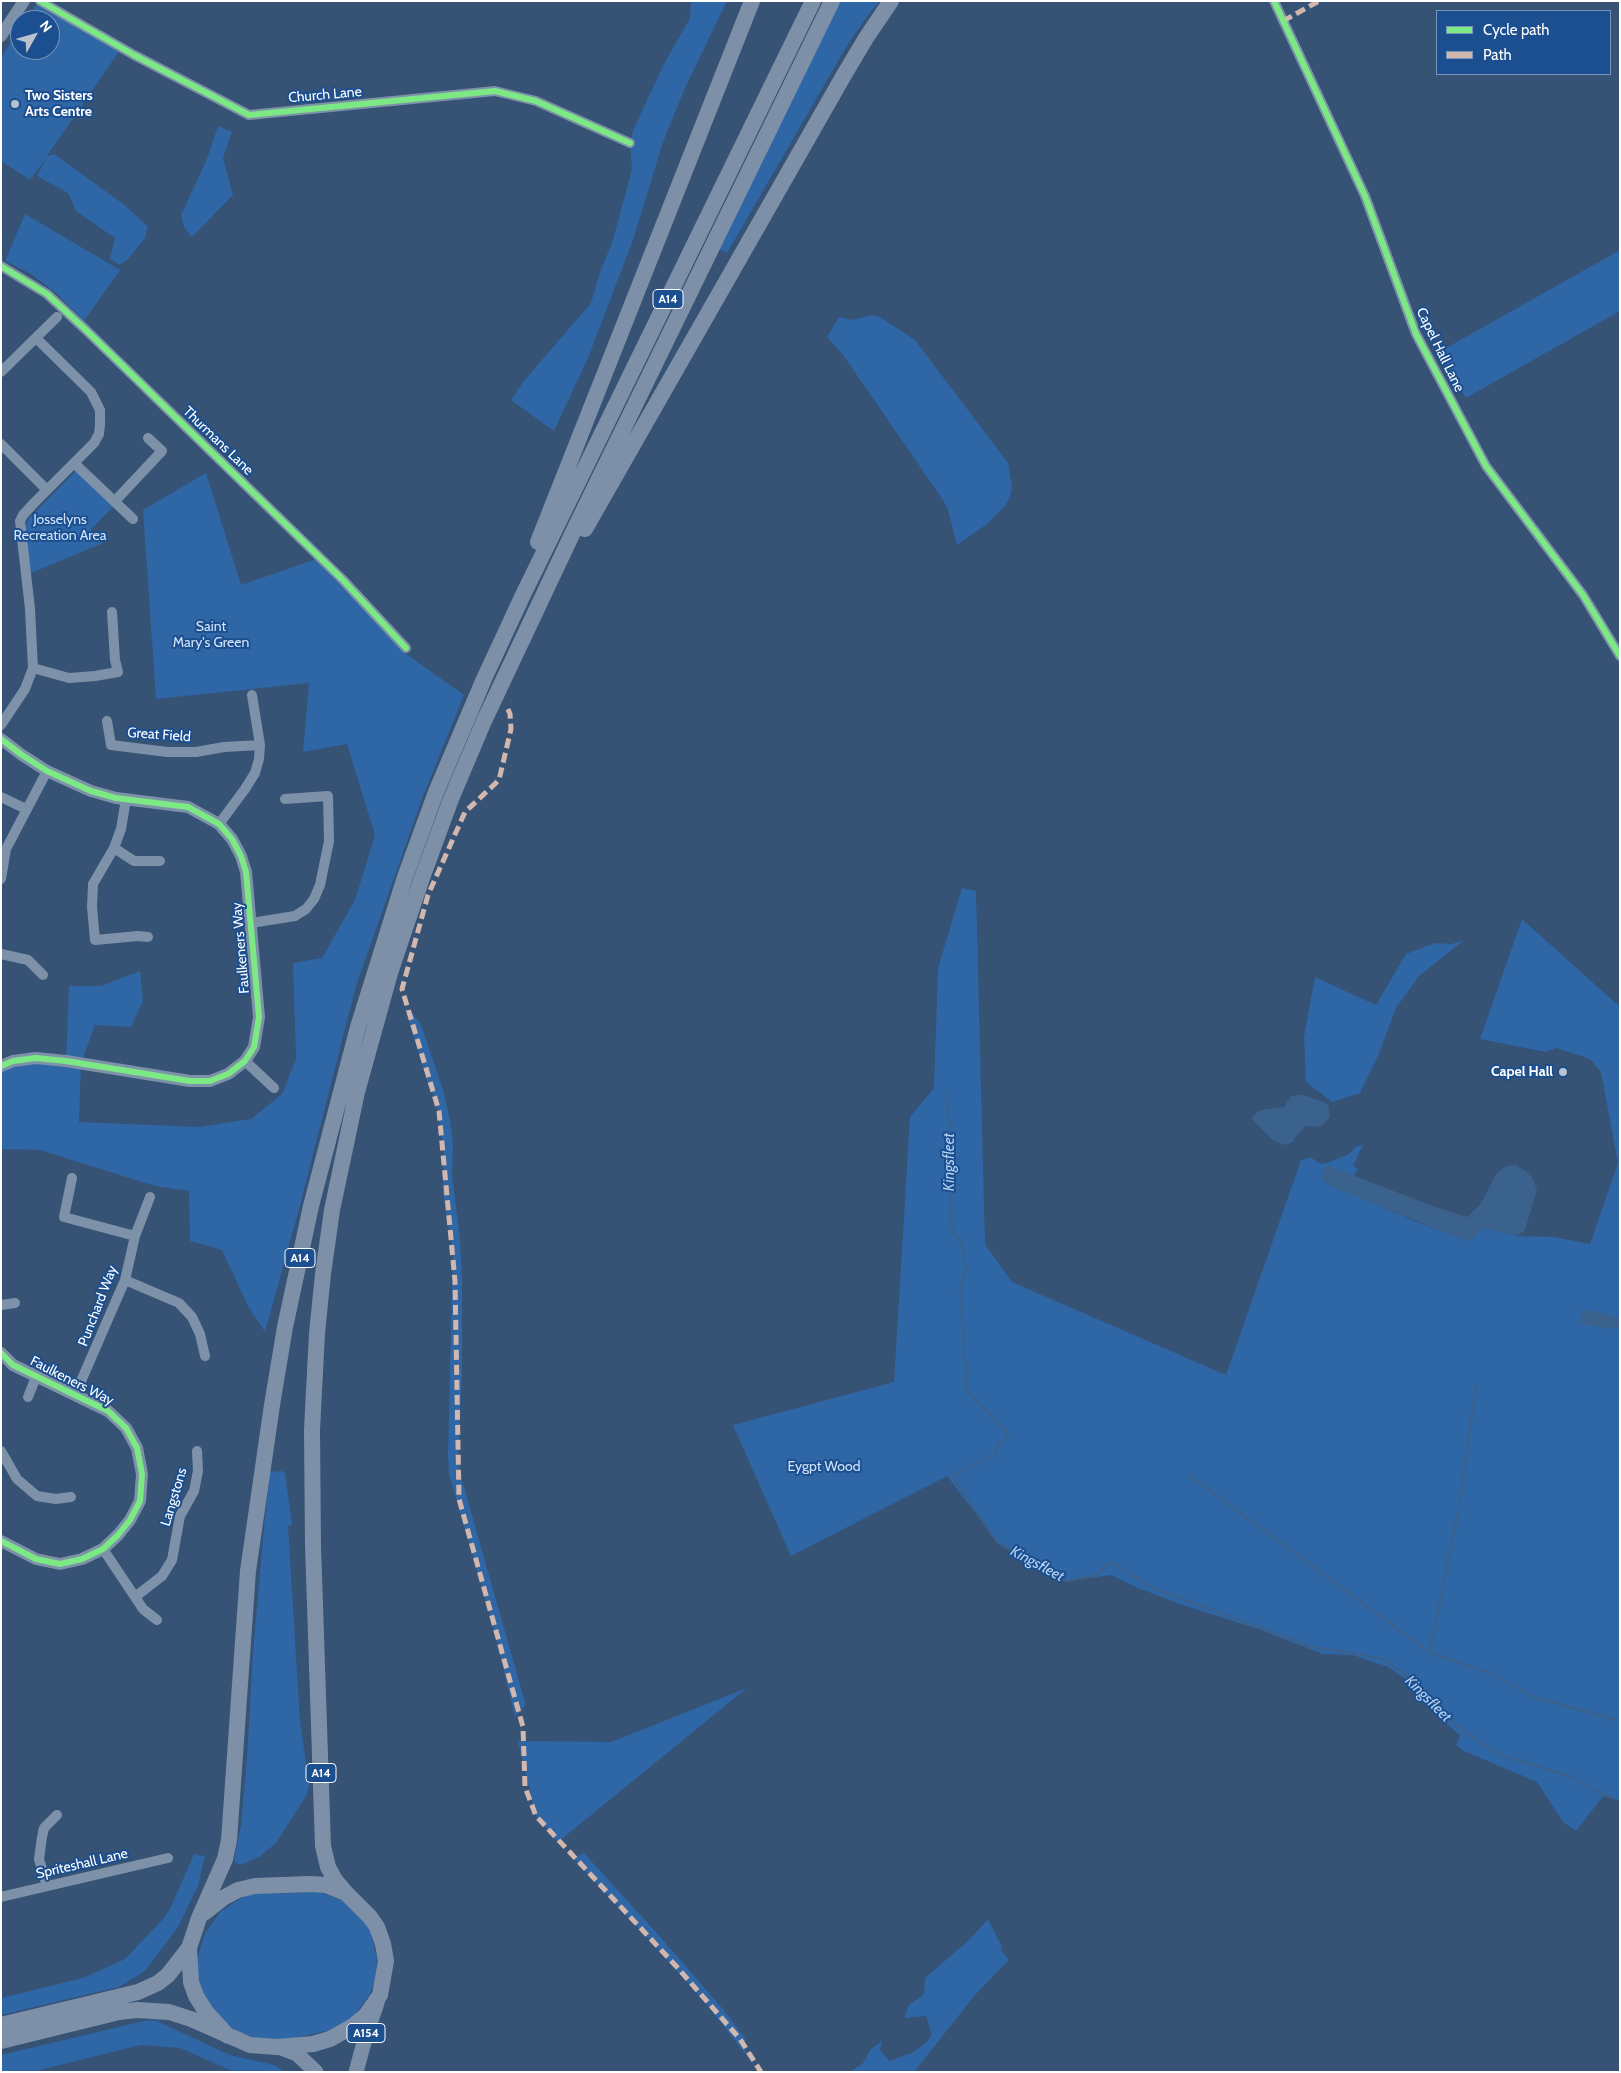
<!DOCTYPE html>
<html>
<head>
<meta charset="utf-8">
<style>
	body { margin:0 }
	#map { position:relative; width:1621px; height:2073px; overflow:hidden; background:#365274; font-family:Cabin,sans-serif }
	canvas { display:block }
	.frame { position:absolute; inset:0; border:2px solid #fff; pointer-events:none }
	.legend { position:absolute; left:1436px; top:10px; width:175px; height:65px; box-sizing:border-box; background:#1b4f8f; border:1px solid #7695bc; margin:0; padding:6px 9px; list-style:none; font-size:15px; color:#fff }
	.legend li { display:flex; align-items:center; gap:10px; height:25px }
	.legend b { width:25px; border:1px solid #7695bc }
	.north { position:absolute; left:10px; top:10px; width:50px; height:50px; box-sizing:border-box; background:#1b4f8f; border:1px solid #7695bc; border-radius:50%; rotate:52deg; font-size:14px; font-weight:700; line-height:20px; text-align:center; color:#fff }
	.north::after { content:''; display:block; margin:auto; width:18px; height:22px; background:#b9c2ce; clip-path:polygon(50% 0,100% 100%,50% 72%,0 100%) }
</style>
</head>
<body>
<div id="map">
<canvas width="1621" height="2073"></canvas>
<div class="frame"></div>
<ul class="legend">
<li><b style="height:6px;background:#7ce984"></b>Cycle path</li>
<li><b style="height:6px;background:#d1b7ad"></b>Path</li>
</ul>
<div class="north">N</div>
</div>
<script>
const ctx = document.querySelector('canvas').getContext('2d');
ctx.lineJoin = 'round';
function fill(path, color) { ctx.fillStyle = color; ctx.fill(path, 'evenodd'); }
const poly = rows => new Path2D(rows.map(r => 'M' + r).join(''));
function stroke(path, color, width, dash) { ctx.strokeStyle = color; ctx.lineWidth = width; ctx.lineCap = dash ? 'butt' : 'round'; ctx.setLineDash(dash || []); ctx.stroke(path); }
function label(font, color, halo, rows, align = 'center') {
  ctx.font = font + ' Cabin,sans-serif'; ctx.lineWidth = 4; ctx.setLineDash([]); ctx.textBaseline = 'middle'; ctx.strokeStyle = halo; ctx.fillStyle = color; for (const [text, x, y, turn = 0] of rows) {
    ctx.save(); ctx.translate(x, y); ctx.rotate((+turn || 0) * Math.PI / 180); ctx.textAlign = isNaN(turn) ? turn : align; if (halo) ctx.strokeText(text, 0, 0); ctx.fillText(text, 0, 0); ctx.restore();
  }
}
const green = poly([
	[691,1,727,1,685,88,663,142,633,240,588,358,554,431,511,400,523,382,591,303,600,272,612,243,630,177,632,168,630,145,633,130,664,64,690,18],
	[835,1,880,1,871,11,848,44,727,253,715,247],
	[36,5,120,50,47,156,54,154,126,206,148,227,145,238,128,259,120,265,110,259,115,238,76,211,68,193,37,176,47,157,30,180,1,161,1,57,20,29,20,50,50,50,50,20,26,20],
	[218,126,232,132,223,158,233,195,192,237,184,227,181,215,207,159],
	[25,214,120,270,84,321,57,294,31,274,5,261],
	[1620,250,1620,311,1466,398,1439,352],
	[873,315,880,317,915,340,1008,463,1012,488,1010,497,1005,506,987,524,957,545,948,510,943,500,843,355,827,337,839,317,853,320],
	[76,471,114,506,91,529,103,543,29,574,24,542,26,526,28,519],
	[206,473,241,585,316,559,406,654,464,695,422,799,356,986,298,1213,265,1332,248,1306,222,1250,190,1241,189,1191,155,1186,40,1150,1,1149,1,1066,66,1061,69,986,101,986,140,971,143,1001,131,1027,95,1025,81,1063,79,1122,198,1127,251,1119,282,1094,296,1059,293,963,322,958,355,900,375,835,347,744,303,752,309,683,156,699,143,510],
	[962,888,976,891,985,1244,1012,1282,1226,1375,1301,1160,1310,1157,1321,1164,1327,1163,1349,1154,1357,1146,1363,1145,1353,1166,1358,1169,1354,1176,1328,1166,1323,1171,1322,1178,1326,1183,1417,1222,1447,1233,1472,1239,1483,1228,1517,1236,1554,1237,1590,1244,1618,1163,1601,1072,1590,1059,1557,1048,1546,1052,1480,1039,1522,919,1620,1007,1620,1800,1604,1795,1576,1831,1563,1822,1537,1782,1464,1751,1456,1745,1460,1735,1443,1721,1411,1683,1388,1667,1353,1655,1323,1654,1258,1629,1183,1605,1138,1588,1111,1575,1067,1581,998,1543,947,1476,791,1556,733,1425,894,1382,910,1117,934,1088,938,968],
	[1464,940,1419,976,1396,1008,1378,1056,1360,1093,1332,1102,1306,1082,1304,1037,1315,977,1376,1005,1406,954,1435,943,1452,944],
	[405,1007,414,1015,421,1025,443,1090,450,1121,453,1144,452,1175,460,1238,462,1278,462,1374,458,1457,462,1480,525,1702,525,1706,515,1717,492,1622,449,1474,448,1456,453,1253,443,1193,444,1151,435,1098,429,1087],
	[282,1471,285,1473,292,1525,288,1526,300,1720,309,1786,306,1796,276,1843,259,1857,241,1865,236,1863,234,1859,241,1825,247,1758,253,1652,264,1527,270,1472],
	[747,1688,558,1842,536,1816,518,1741,611,1742],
	[584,1853,655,1931,722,2008,743,2035,746,2041,740,2043,758,2070,704,2001,652,1943,573,1858],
	[194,1854,205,1856,198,1886,178,1927,145,1971,119,1987,1,2015,1,1998,83,1978,125,1959,162,1920,170,1909],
	[317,1891,344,1901,359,1914,370,1930,377,1959,376,1978,369,1996,352,2018,327,2031,299,2037,275,2040,256,2038,237,2031,221,2020,204,1997,198,1978,197,1960,205,1933,221,1911,245,1896,254,1894],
	[988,1919,1002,1947,1001,1950,1009,1960,976,1994,914,2072,850,2072,863,2063,871,2049,882,2041,880,2050,889,2061,912,2053,927,2042,931,2036,931,2032,926,2016,905,2018,908,2006,924,1994,925,1978,969,1940],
	[148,2020,157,2021,230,2055,274,2065,286,2072,234,2072,180,2048,141,2045,32,2072,1,2072,1,2055]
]);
const water = poly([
	[1297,1095,1304,1095,1324,1102,1328,1104,1330,1117,1321,1127,1306,1126,1296,1136,1293,1142,1285,1145,1281,1144,1271,1139,1251,1118,1260,1110,1284,1107,1291,1096],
	[1516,1165,1526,1171,1533,1179,1537,1190,1525,1230,1517,1236,1483,1228,1472,1239,1466,1241,1340,1190,1326,1183,1322,1178,1323,1170,1328,1166,1332,1167,1435,1207,1467,1217,1481,1203,1497,1173,1507,1166],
	[1587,1310,1620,1318,1620,1330,1582,1324,1580,1321,1582,1312]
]);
const stream = poly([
	[946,1093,953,1153,948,1158,952,1230,963,1246,966,1272,960,1289,966,1370,965,1389,1009,1435,998,1445,995,1455,952,1476,998,1543,1067,1581,1096,1575,1106,1565,1113,1563,1153,1588,1312,1647,1358,1654,1385,1660,1417,1684,1452,1723,1500,1755,1572,1777,1604,1795,1620,1800],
	[1189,1475,1430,1653,1486,1672,1534,1697,1620,1721],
	[1460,1501,1476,1386],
	[1430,1652,1458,1512]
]);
const minor = poly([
	[40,1,134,55,249,115,495,91,536,101,630,143],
	[1274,1,1365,196,1416,334,1486,466,1583,595,1620,656],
	[1,266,47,294,86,330,342,579,406,648],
	[1,372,57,317],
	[1,444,47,490],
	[75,464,133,519],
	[115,501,162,451,148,438],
	[33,668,69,678,95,676,118,672,115,660,112,612],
	[107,721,111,745,167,752,196,752,224,747,260,745],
	[1,725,25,689,33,668,30,609,20,521,23,515,34,503,94,443,99,434,100,425,100,410,91,392,36,338],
	[1,797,26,809],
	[126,799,121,829,114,848,93,884,92,907,95,940,138,936,148,937],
	[219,824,245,789,255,773,259,759,260,745,252,695],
	[114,848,134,861,160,861],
	[1,879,6,849,47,771],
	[251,923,295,916,306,909,314,899,320,885,329,841,328,796,285,799],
	[1,954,28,960,43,975],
	[245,1061,274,1088],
	[72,1178,64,1217,135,1236],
	[125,1280,179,1303,192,1317,200,1334,205,1356],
	[1,1305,15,1303],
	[75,1395,125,1280,135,1236,150,1197],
	[28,1397,36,1377],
	[1,1451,17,1479,37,1496,56,1499,71,1497],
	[103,1549,135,1597,162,1576,172,1560,180,1516,194,1491,198,1471,197,1451],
	[135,1597,143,1609,157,1620],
	[47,1886,39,1859,42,1837,44,1828,57,1815],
	[1,1897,168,1858]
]);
const tertiary = poly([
	[1,36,24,1],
	[1,739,22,755,47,771,91,791,116,798,188,807,219,824,232,839,241,856,246,872,259,1017,254,1047,245,1061,228,1074,210,1081,190,1081,66,1061,36,1058,13,1061,1,1066],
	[1,1353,13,1365,108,1411,126,1428,137,1448,142,1474,140,1501,130,1520,118,1535,103,1549,82,1559,60,1564,36,1559,1,1541]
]);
const primary = poly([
	[278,2047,297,2054,316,2072],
	[356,2072,366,2035,377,2003]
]);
const trunk = poly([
	[585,529,844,75,866,38,891,1],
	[538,542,752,1],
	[346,1893,335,1880,328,1867,323,1846,313,1545,312,1430,317,1333,323,1274,332,1210,357,1092,390,973,422,878,451,799,484,721,575,528,832,1],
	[1,2025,138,1992,158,1983,168,1975,189,1948],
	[228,2036,206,2012,196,1996,191,1982,189,1948,199,1918,225,1859,229,1840,248,1571,272,1405,285,1327,311,1206,358,1027,405,877,436,792,484,679,522,597,813,1],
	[1,2041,119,2012,137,2010,169,2012,191,2019,250,2045,277,2047,313,2044,330,2039,353,2026,366,2015,380,1995,386,1961,383,1944,377,1927,370,1917,346,1893,326,1885,310,1884,255,1886,238,1890,223,1898,204,1913]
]);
const quiet = poly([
	[1283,21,1319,1],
	[508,709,510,714,511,729,499,780,465,812,428,895,402,989,439,1111,455,1281,459,1499,523,1727,525,1787,536,1816,676,1966,740,2039,761,2072]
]);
const cycleway = poly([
	[40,1,134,55,249,115,495,91,536,101,630,143],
	[1274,1,1365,196,1416,334,1486,466,1583,595,1620,656],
	[1,266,47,294,86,330,342,579,406,648],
	[1,739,22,755,47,771,91,791,116,798,188,807,219,824,232,839,241,856,246,872,259,1017,254,1047,245,1061,228,1074,210,1081,190,1081,66,1061,36,1058,13,1061,1,1066],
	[1,1353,13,1365,108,1411,126,1428,137,1448,142,1474,140,1501,130,1520,118,1535,103,1549,82,1559,60,1564,36,1559,1,1541]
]);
const markers = [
	[15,104,5,"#b9c2ce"],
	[1563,1072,5,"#b9c2ce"]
];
const shields = [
	[668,299,30],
	[300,1258,30],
	[321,1773,30],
	[366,2033,38]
];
const shieldNames = [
	["A14",668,299],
	["A14",300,1258],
	["A14",321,1773],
	["A154",366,2033]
];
const streetNames = [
	["Church Lane",325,95,-5],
	["Capel Hall Lane",1440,350,64],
	["Thurmans Lane",218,441,44],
	["Great Field",159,735,4],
	["Faulkeners Way",241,948,-95],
	["Punchard Way",98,1306,-69],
	["Faulkeners Way",72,1381,27],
	["Langstons",174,1497,-73],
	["Spriteshall Lane",82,1864,-13]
];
const poiNames = [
	["Two Sisters",25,96],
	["Arts Centre",25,112],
	["Capel Hall",1553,1072,"right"]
];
const parkNames = [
	["Josselyns",60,520],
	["Recreation Area",60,536],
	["Saint",211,627],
	["Mary's Green",211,643],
	["Eygpt Wood",824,1467]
];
const waterNames = [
	["Kingsfleet",950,1162,-90],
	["Kingsfleet",1037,1564,28],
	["Kingsfleet",1428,1699,45]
];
fill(green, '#2f66a5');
fill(water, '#3b618d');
stroke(stream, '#3b618d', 2.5);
stroke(minor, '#7d92a8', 10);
stroke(tertiary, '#7d92a8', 12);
stroke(primary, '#7d8ea7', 15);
stroke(trunk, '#7e90a7', 16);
stroke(quiet, '#d1b7ad', 5, [10, 5]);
stroke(cycleway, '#7ce984', 6);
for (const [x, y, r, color] of markers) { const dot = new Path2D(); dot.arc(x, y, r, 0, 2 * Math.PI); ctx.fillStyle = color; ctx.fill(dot); stroke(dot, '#1b4f8f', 2); }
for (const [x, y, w] of shields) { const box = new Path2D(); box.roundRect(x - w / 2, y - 9.5, w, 19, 4); ctx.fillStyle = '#1b4f8f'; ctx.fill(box); stroke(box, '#fff', 1); }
label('bold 12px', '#fff', null, shieldNames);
label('14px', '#fff', '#1b4f8f', streetNames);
label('bold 14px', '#fff', '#1b4f8f', poiNames, 'left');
label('14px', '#cfe3fa', '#1b4f8f', parkNames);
label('italic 15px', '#b5d3f5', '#1b4f8f', waterNames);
</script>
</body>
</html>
